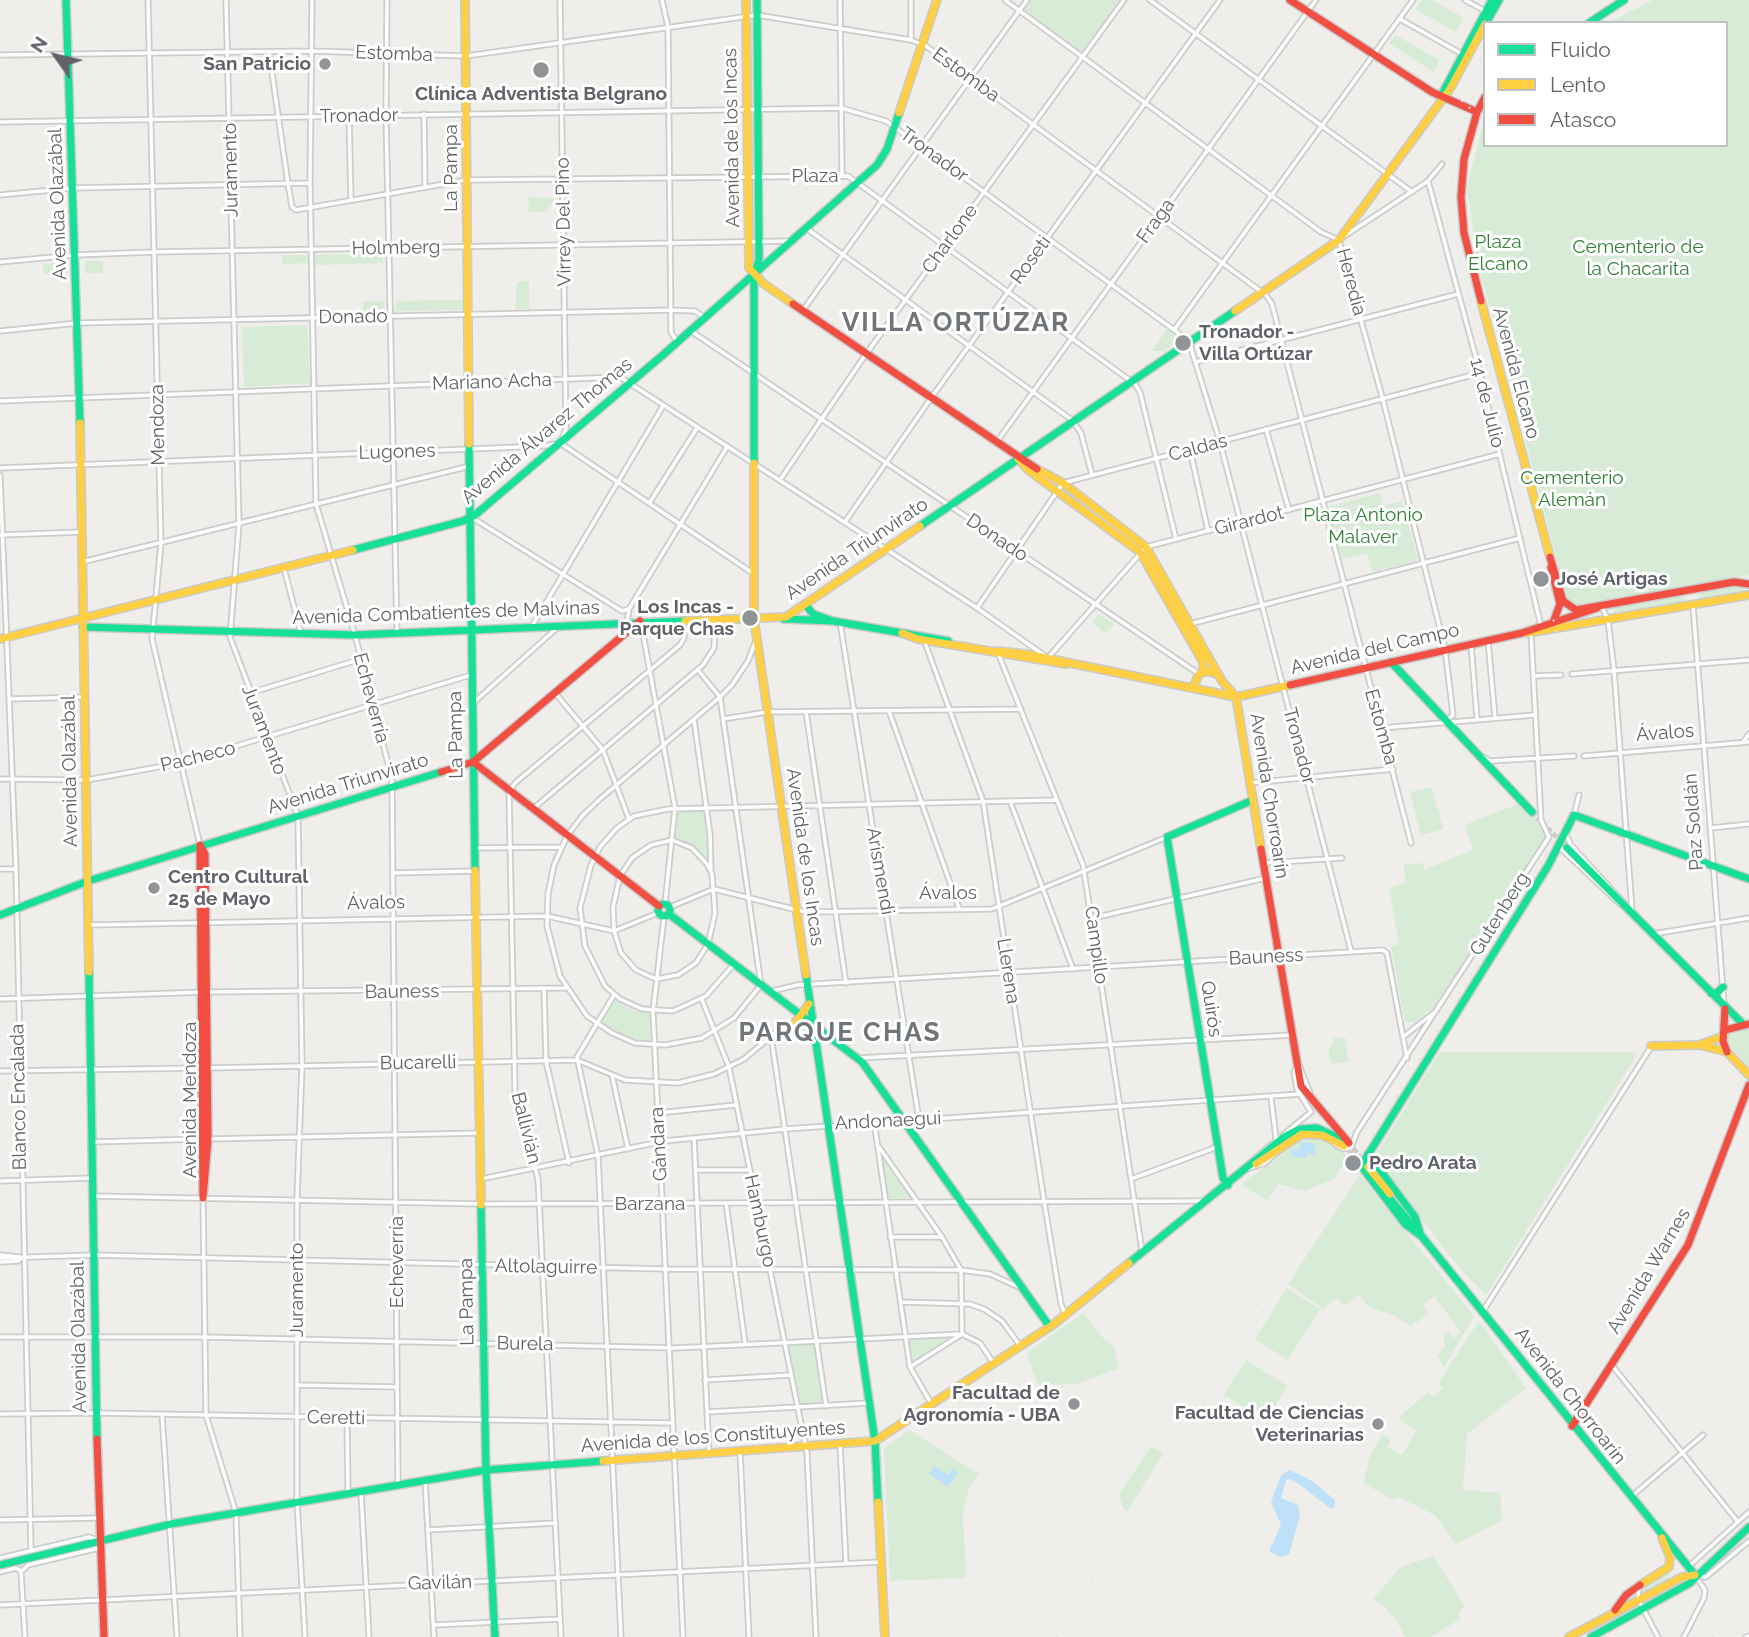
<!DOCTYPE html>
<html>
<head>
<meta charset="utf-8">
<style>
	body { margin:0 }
	#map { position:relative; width:1749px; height:1637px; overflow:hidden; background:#efeeea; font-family:Raleway,sans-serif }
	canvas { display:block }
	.legend { position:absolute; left:1483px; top:21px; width:245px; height:126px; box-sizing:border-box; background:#fff; border:2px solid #bfc1c3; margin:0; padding:9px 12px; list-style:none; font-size:21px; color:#5f6368 }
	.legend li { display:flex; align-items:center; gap:14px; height:35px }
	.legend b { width:35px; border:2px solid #bfc1c3 }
	.north { position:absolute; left:21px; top:21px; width:70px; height:70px; -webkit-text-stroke:5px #fff; paint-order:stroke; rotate:304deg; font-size:19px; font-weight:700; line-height:28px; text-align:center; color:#5f6368 }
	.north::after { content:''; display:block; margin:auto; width:24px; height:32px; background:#5f6368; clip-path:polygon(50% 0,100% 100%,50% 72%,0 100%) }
</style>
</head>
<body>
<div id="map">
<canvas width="1749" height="1637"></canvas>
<ul class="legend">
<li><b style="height:9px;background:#16e098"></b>Fluido</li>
<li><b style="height:9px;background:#ffcf43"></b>Lento</li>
<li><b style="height:9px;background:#f24e42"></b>Atasco</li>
</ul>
<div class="north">N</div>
</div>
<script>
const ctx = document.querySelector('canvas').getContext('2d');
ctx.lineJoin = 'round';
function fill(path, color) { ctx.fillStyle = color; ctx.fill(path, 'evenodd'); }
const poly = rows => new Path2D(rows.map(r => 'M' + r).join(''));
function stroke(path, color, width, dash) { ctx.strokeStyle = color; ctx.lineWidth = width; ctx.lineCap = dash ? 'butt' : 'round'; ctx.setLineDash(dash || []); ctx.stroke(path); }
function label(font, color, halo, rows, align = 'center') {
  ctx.font = font + ' Raleway,sans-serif'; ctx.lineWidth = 6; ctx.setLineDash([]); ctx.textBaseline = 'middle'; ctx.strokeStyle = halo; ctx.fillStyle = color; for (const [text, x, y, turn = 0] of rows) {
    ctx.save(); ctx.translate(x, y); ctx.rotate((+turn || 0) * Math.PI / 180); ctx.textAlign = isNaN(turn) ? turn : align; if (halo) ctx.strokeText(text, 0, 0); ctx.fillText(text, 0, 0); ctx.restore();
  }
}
const green = poly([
	[1031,0,1120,0,1082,52,1023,10],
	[1422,0,1432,0,1464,18,1456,32,1415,9],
	[1653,0,1749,0,1749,575,1574,606,1568,601,1477,259,1467,187,1485,117,1485,145,1726,145,1726,23,1608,23],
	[749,21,754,23,753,101,751,99],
	[1395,35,1440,60,1433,72,1389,43],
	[754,114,754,170,752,173,751,116],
	[754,179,755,234,753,238,750,181],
	[528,197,554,198,554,204,549,205,548,212,529,212],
	[383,253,383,263,315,265,314,255],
	[282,255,309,255,309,263,282,264],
	[86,261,103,261,103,273,84,273],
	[68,262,69,272,44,274,43,264],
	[529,281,529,309,515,309,517,282],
	[463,300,463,310,396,311,396,301],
	[363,301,384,301,385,314,363,315],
	[307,325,310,383,244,387,242,327],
	[1167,329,1179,338,1178,340,1165,351,1152,351],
	[1066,489,1139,542,1138,544,1064,492],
	[1380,493,1383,506,1402,501,1418,560,1372,572,1367,553,1342,559,1328,507],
	[1742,584,1746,588,1744,593,1702,601,1698,597,1701,592],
	[1682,594,1686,600,1684,604,1617,615,1614,612,1616,606],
	[1098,614,1115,624,1105,633,1092,622],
	[1432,787,1443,829,1421,835,1410,792],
	[1518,804,1534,817,1546,836,1439,1003,1415,1022,1405,1022,1391,946,1399,944,1389,888,1405,883,1404,865,1422,863,1425,869,1473,850,1465,825],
	[701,809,706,813,709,863,693,847,675,837,677,812],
	[614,1000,634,1011,650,1014,650,1042,623,1036,600,1022],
	[1749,1028,1749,1066,1748,1067,1727,1043,1726,1036,1730,1030],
	[1345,1037,1349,1061,1331,1064,1329,1050,1334,1038],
	[1440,1052,1634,1052,1636,1056,1486,1295,1462,1271,1374,1158],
	[1301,1139,1319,1139,1349,1156,1334,1179,1305,1191,1279,1184,1267,1200,1241,1185],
	[882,1161,885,1161,911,1198,889,1198],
	[1360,1175,1474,1316,1444,1367,1437,1355,1445,1347,1443,1335,1448,1331,1454,1338,1461,1332,1434,1296,1423,1305,1429,1313,1411,1326,1391,1314,1370,1308,1359,1295,1344,1306,1337,1298,1323,1309,1288,1284],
	[1287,1288,1320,1309,1288,1360,1255,1339],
	[1083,1313,1102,1337,1113,1345,1119,1368,1077,1384,1038,1385,1027,1353],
	[1479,1321,1526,1388,1467,1434,1463,1490,1500,1493,1502,1520,1456,1544,1436,1516,1400,1497,1394,1500,1363,1483,1372,1451,1383,1434,1391,1439,1387,1447,1402,1455,1416,1431,1398,1418,1428,1392,1433,1397,1443,1388,1439,1382],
	[957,1336,912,1365,908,1339],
	[813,1343,822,1399,821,1403,801,1404,789,1346],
	[1246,1360,1288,1386,1265,1421,1224,1395],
	[909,1430,979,1474,969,1488,963,1514,966,1578,890,1581,884,1448],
	[1151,1446,1164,1453,1127,1511,1123,1508,1119,1495],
	[1433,1556,1465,1606,1459,1612,1460,1619,1431,1637,1405,1637,1396,1620,1382,1604,1373,1599,1401,1567],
	[1671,1571,1667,1580,1641,1594,1644,1586]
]);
const water = poly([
	[1300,1142,1313,1143,1316,1153,1312,1156,1308,1151,1307,1158,1291,1156,1292,1149,1299,1150],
	[934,1466,948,1475,953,1468,958,1472,948,1487,929,1474],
	[1290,1470,1311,1480,1335,1500,1335,1506,1331,1509,1299,1484,1290,1479,1286,1480,1281,1498,1298,1505,1300,1515,1289,1554,1281,1557,1269,1551,1281,1525,1271,1502,1281,1475]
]);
const secondaryTunnel = poly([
	[1532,812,1567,848],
	[1349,1143,1368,1167],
	[1344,1146,1363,1167]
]);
const street = poly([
	[148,0,161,543,152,639,200,845],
	[226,0,239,524,230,637,298,816,302,1066,297,1198,297,1502,305,1637],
	[312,0,310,183,316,504,355,635,392,779,398,1485],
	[387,0,386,115,397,634],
	[560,0,566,429,561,441],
	[662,0,668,27,671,332,677,342],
	[840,0,842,175],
	[1005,0,1321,232,1339,240],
	[1150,0,1412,192],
	[1465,0,1485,11],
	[1400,19,1462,54],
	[911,40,911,0],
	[269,52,288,184,292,207,296,210,467,180,848,176,1135,384,1140,392,1176,539],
	[0,55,312,51,466,56,757,15,911,40,926,46,1266,295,1272,304,1411,843],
	[424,114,425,187],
	[349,116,351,200],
	[0,122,841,108,886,121,1177,332,1190,345,1220,442,1351,951],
	[1428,181,1480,373,1541,626],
	[0,195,73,188,309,183],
	[806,228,1072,420,1081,433,1092,475],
	[1343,237,1428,181,1442,164],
	[1339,241,1383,400,1445,649,1453,715,1446,721],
	[0,262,75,255,153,252,790,241],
	[803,310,1027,0],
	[1174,330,1413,0],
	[0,331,78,323,671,310,695,311,705,318],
	[691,331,1199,674],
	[1196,362,1458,294],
	[0,401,620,377,977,608,1048,658],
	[1266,429,1289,510],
	[996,443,1316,0],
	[1190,450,1208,531],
	[0,468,544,446,560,443,754,574],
	[0,475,16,869,31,1551],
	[780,480,866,354,1124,0],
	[650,502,697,428],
	[471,517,622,611,629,609],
	[845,522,931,398,1220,0],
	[0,535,82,532],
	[82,562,470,466],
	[284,568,301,634],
	[1693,605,1724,1004],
	[1602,607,1608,620,1614,670,1632,910],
	[977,608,1063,483,1480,373],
	[840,622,919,1120],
	[627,623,629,609,727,447],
	[641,623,675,808,665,904],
	[1190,624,1520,538],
	[531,628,663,406],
	[924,640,983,801,1044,1201,1061,1304,1065,1314],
	[1488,640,1495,718],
	[1471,644,1477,718],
	[998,653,1083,865,1142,1251],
	[1047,659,1146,547,1500,454],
	[698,670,720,697,761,985,734,1018,702,1038,665,1045,635,1043,612,1033,587,1016,560,976,547,926,548,894,554,865,567,836,583,815,600,799,720,697,732,685,748,661,756,640],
	[1572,674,1749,660],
	[1533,676,1561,675],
	[250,693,361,659],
	[555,693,603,750,629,819],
	[9,699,84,697],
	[472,704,557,628],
	[889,711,959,908],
	[806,712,846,983],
	[723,719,767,712,1021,709],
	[694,720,710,834,711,872],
	[1381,728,1535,715],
	[1743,742,1749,734],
	[1480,755,1490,761,1574,756],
	[1584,756,1749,742],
	[0,779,87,780,180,763,471,675],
	[1250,783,1393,769],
	[1010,801,1073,969],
	[534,808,703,665,714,648,715,620],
	[1574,815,1579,795],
	[1711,828,1749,824],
	[1566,835,1571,845,1624,903],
	[672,840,692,848,707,864,712,874,715,913,708,944,696,963,678,975,656,979,636,970,621,953,614,931,613,907,620,876,632,858,651,845,672,840],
	[1558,846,1620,904],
	[474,848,561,847],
	[1264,863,1342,858],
	[0,869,16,869],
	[393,873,474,871],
	[670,907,714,889,805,912,992,909,1167,837],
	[664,917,653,1012,683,1637],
	[1093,918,1266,878],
	[89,925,547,916,614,931,658,913],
	[1653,934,1749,918],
	[734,964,706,996,673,1011,642,1009,620,999,605,986,585,946,580,908,591,865,600,847,617,828,634,816,668,809,1057,800],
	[544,989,546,1061,569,1163],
	[772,991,797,985,1383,950,1387,953,1407,1058],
	[614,995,577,1057,598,1156,621,1637],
	[0,999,206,992,565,988],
	[702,1000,729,1067,807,1453,816,1637],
	[771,1036,826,1406],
	[1403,1037,1436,1011],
	[858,1058,1293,1035],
	[1299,1065,1310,1093],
	[208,1068,577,1060,625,1080,678,1083,714,1074,744,1059,781,1028,798,1022,808,1022],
	[0,1071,200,1068],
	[612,1075,628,1149],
	[1271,1097,1276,1139],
	[658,1113,736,1105],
	[874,1121,910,1367,932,1405],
	[694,1138,709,1452],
	[209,1139,480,1133],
	[91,1142,201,1139],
	[1333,1143,1343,1149,1351,1148,1357,1132,1549,837,1541,820,1531,633],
	[879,1147,942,1237,961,1270,962,1334,910,1367],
	[1255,1158,1311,1112,1297,1089,1294,1073,1297,1065],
	[1247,1169,1265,1163,1276,1153],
	[696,1170,750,1170],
	[481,1179,664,1141,785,1129,1300,1094],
	[1131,1179,1217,1147],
	[0,1181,92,1178],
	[93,1196,481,1204,1204,1201],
	[203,1198,206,1415,236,1513,240,1637],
	[726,1203,745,1343],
	[890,1237,942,1237],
	[0,1255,20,1257],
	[0,1258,94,1255,665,1269,961,1270,990,1274,1023,1289],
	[0,1262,18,1261,21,1258],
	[901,1302,970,1304,984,1309,1002,1321,1021,1347],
	[1483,1311,1651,1047],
	[0,1337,205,1337,675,1348,962,1334,980,1343,994,1364],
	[1611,1364,1738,1522],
	[705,1380,791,1375],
	[297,1385,397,1387],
	[707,1412,869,1403],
	[0,1414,96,1413,672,1423],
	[162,1414,177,1637],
	[347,1418,348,1493],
	[840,1444,846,1563],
	[740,1451,749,1637],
	[425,1480,434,1637],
	[361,1492,369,1637],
	[1632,1496,1703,1435],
	[0,1520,98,1518],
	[428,1530,555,1523],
	[0,1558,89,1537,97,1540],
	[1688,1567,1749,1512],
	[0,1572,16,1568,21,1571],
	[21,1572,28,1565,99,1548],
	[21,1572,25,1637],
	[1698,1576,1706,1577,1749,1541],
	[1639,1587,1638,1599,1658,1637],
	[0,1605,881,1562],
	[434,1625,560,1619],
	[561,1637,538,1179,515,1093,509,792,515,783,680,645,684,638,684,621],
	[1684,1637,1704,1598,1705,1590,1696,1577],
	[1746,1637,1749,1636]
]);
const fast = poly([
	[66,0,80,423],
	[1486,23,1499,0],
	[1589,23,1624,0],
	[1441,96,1492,0],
	[469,444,475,870],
	[754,463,754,274,759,260,757,0],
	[920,526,1235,311],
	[353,550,463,521,475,515,664,354,877,165,887,149,899,113],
	[805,604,813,614,833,621,948,641],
	[784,619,833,621],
	[83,627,355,635,685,621],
	[1391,662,1532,812],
	[1567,848,1743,1024],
	'658 910a6 6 0 1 1 12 0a6 6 0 1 1-12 0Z',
	[669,914,862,1062,1050,1327],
	[0,915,88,881,441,772],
	[89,972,97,1439],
	[806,975,875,1441,878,1502],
	[1711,993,1717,993,1723,987],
	[1368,1154,1415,1217,1421,1236],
	[1228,1185,1223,1178,1167,837,1253,800],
	[1385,1193,1413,1226],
	[481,1205,486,1470,495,1637],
	[1419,1233,1695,1575],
	[1421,1236,1405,1224,1361,1166,1548,866,1574,815,1749,879],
	[1129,1263,1284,1137,1300,1129,1317,1128,1345,1141],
	[0,1565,171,1524,486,1470,603,1461],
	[1591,1637,1690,1583,1749,1527]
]);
const slow = poly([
	[465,0,469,444],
	[746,0,749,268,764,284,793,304],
	[899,113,937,0],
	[1481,301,1550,557],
	[1235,311,1339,240,1450,89,1485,24],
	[80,423,89,972],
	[1018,459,1028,470,1140,552,1203,662,1203,672],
	[754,463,754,619,806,975],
	[1037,469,1063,483,1146,547,1222,681,1236,697,1261,849],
	[685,621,786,617,920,526],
	[902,633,918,639,1066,664],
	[1528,633,1749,595],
	[0,639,353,550],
	[997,651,1026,654,1236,697,1290,685],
	[1193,688,1199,674,1207,671,1217,674],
	[475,870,481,1205],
	[795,1023,809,1004],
	[1700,1045,1727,1052,1749,1075],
	[1651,1046,1699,1045,1724,1036],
	[1256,1164,1302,1134,1322,1135,1344,1146],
	[1368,1167,1390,1194],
	[603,1461,875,1441,1054,1324,1129,1263],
	[878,1502,885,1637],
	[1640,1585,1669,1567,1670,1557,1662,1538],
	[1569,1637,1682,1577,1695,1575]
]);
const jam = poly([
	[1290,0,1432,92,1477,112],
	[1481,301,1464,233,1461,197,1464,159,1477,112,1485,97],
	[793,304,1037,469],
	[1550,557,1563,601,1576,610,1734,582,1749,584],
	[1551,567,1560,604,1553,623],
	[1290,685,1522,633,1597,608],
	[473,762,659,906],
	[441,772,473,762,640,621],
	[200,845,205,854,208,1139,203,1198],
	[200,845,203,1198],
	[1261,849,1301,1086,1349,1143],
	[1725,1009,1723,1041,1727,1052],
	[1725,1030,1749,1024],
	[1572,1426,1688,1245,1749,1085],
	[97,1439,104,1637],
	[1615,1610,1626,1595,1640,1585]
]);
const rail = poly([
	[1521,23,1550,0],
	[1545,23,1583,0],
	[1462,102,1472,75,1485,56],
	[1056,1637,1213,1392,1543,859,1561,828,1573,798,1580,755,1575,703,1459,255,1451,212,1452,178,1457,148,1472,99,1485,78],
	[1712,1637,1749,1571]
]);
const markers = [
	[325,64,7,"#919496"],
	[541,70,9,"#919496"],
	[1183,343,9,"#919496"],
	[1541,579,9,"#919496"],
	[750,618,9,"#919496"],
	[154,888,7,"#919496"],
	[1353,1163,9,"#919496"],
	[1074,1404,7,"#919496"],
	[1378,1424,7,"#919496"]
];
const streetNames = [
	["Estomba",394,54,2],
	["Estomba",966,75,36],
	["Tronador",359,116,-1],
	["Avenida de los Incas",732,138,-91],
	["Tronador",934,155,36],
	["La Pampa",451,168,-90],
	["Juramento",231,170,-91],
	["Plaza",815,176],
	["Avenida Olazábal",58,204,-92],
	["Fraga",1156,221,-54],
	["Virrey Del Pino",564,222,-91],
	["Charlone",950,239,-54],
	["Holmberg",396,248,-1],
	["Roseti",1031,260,-54],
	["Heredia",1351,282,75],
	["Donado",353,317,-1],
	["Avenida Elcano",1516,373,75],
	["Mariano Acha",492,382,-2],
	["14 de Julio",1487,403,76],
	["Mendoza",158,425,-91],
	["Avenida Álvarez Thomas",547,431,-40],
	["Caldas",1198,448,-15],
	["Lugones",397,452,-2],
	["Girardot",1249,521,-14],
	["Donado",997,538,34],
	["Avenida Triunvirato",857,549,-34],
	["Avenida Combatientes de Malvinas",446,613,-2],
	["Avenida del Campo",1375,649,-13],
	["Echeverría",371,698,75],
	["Estomba",1381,727,74],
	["Juramento",264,730,69],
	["Ávalos",1665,733,-4],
	["La Pampa",456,735,-91],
	["Tronador",1299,746,75],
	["Pacheco",198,757,-14],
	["Avenida Olazábal",70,771,-91],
	["Avenida Triunvirato",348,784,-17],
	["Avenida Chorroarín",1269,796,81],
	["Paz Soldán",1694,822,-94],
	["Avenida de los Incas",805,857,82],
	["Arismendi",880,871,80],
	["Ávalos",948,893],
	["Ávalos",376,903,-1],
	["Gutenberg",1500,914,-58],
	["Campillo",1096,945,82],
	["Bauness",1266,957,-3],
	["Llerena",1008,971,81],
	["Bauness",402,992,-1],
	["Quirós",1211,1009,81],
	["Bucarelli",418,1063,-1],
	["Blanco Encalada",19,1097,-91],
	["Avenida Mendoza",190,1100,-90],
	["Andonaegui",888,1121,-3],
	["Ballivián",526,1128,76],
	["Gándara",659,1144,-93],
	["Barzana",650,1204],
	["Hamburgo",760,1221,78],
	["Echeverría",397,1262,-90],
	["Altolaguirre",546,1267,1],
	["Avenida Warnes",1649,1271,-59],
	["Juramento",297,1290,-90],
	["La Pampa",467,1302,-91],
	["Avenida Olazábal",79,1337,-91],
	["Burela",525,1344,1],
	["Avenida Chorroarín",1570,1396,52],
	["Ceretti",336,1418,1],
	["Avenida de los Constituyentes",713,1437,-4],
	["Gavilán",440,1583,-2]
];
const poiNames = [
	["San Patricio",311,64],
	["Clínica Adventista Belgrano",541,94,"center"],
	["Tronador -",1199,332,"left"],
	["Villa Ortúzar",1199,354,"left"],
	["José Artigas",1557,579,"left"],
	["Los Incas -",734,607],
	["Parque Chas",734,629],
	["Centro Cultural",168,877,"left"],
	["25 de Mayo",168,899,"left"],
	["Pedro Arata",1369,1163,"left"],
	["Facultad de",1060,1393],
	["Agronomía - UBA",1060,1415],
	["Facultad de Ciencias",1364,1413],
	["Veterinarias",1364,1435]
];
const parkNames = [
	["Plaza",1498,242],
	["Elcano",1498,264],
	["Cementerio de",1638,247],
	["la Chacarita",1638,269],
	["Cementerio",1572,478],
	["Alemán",1572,500],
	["Plaza Antonio",1363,515],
	["Malaver",1363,537]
];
const districtNames = [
	["VILLA ORTÚZAR",956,323],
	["PARQUE CHAS",840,1033]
];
fill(green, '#d8ebd6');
fill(water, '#bfe0f9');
stroke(secondaryTunnel, '#cbcbca', 5, [5, 2.5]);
stroke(street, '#cbcccc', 7);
stroke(fast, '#cacacb', 10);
stroke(slow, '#cacacb', 10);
stroke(jam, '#cacacb', 10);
stroke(street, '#fdfcfc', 3.5);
stroke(fast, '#16e098', 7);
stroke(slow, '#ffcf43', 7);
stroke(jam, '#f24e42', 7);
stroke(rail, '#e4e4e4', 2, [2, 9]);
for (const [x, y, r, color] of markers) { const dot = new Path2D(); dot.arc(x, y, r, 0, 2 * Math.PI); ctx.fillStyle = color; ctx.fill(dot); stroke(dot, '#fff', 2.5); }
label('19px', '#5f6368', '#fff', streetNames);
label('bold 19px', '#5f6368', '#fff', poiNames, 'right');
label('19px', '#348238', '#fff', parkNames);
ctx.letterSpacing = '2px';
label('bold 26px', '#70757a', '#fff', districtNames);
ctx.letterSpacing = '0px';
</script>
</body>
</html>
